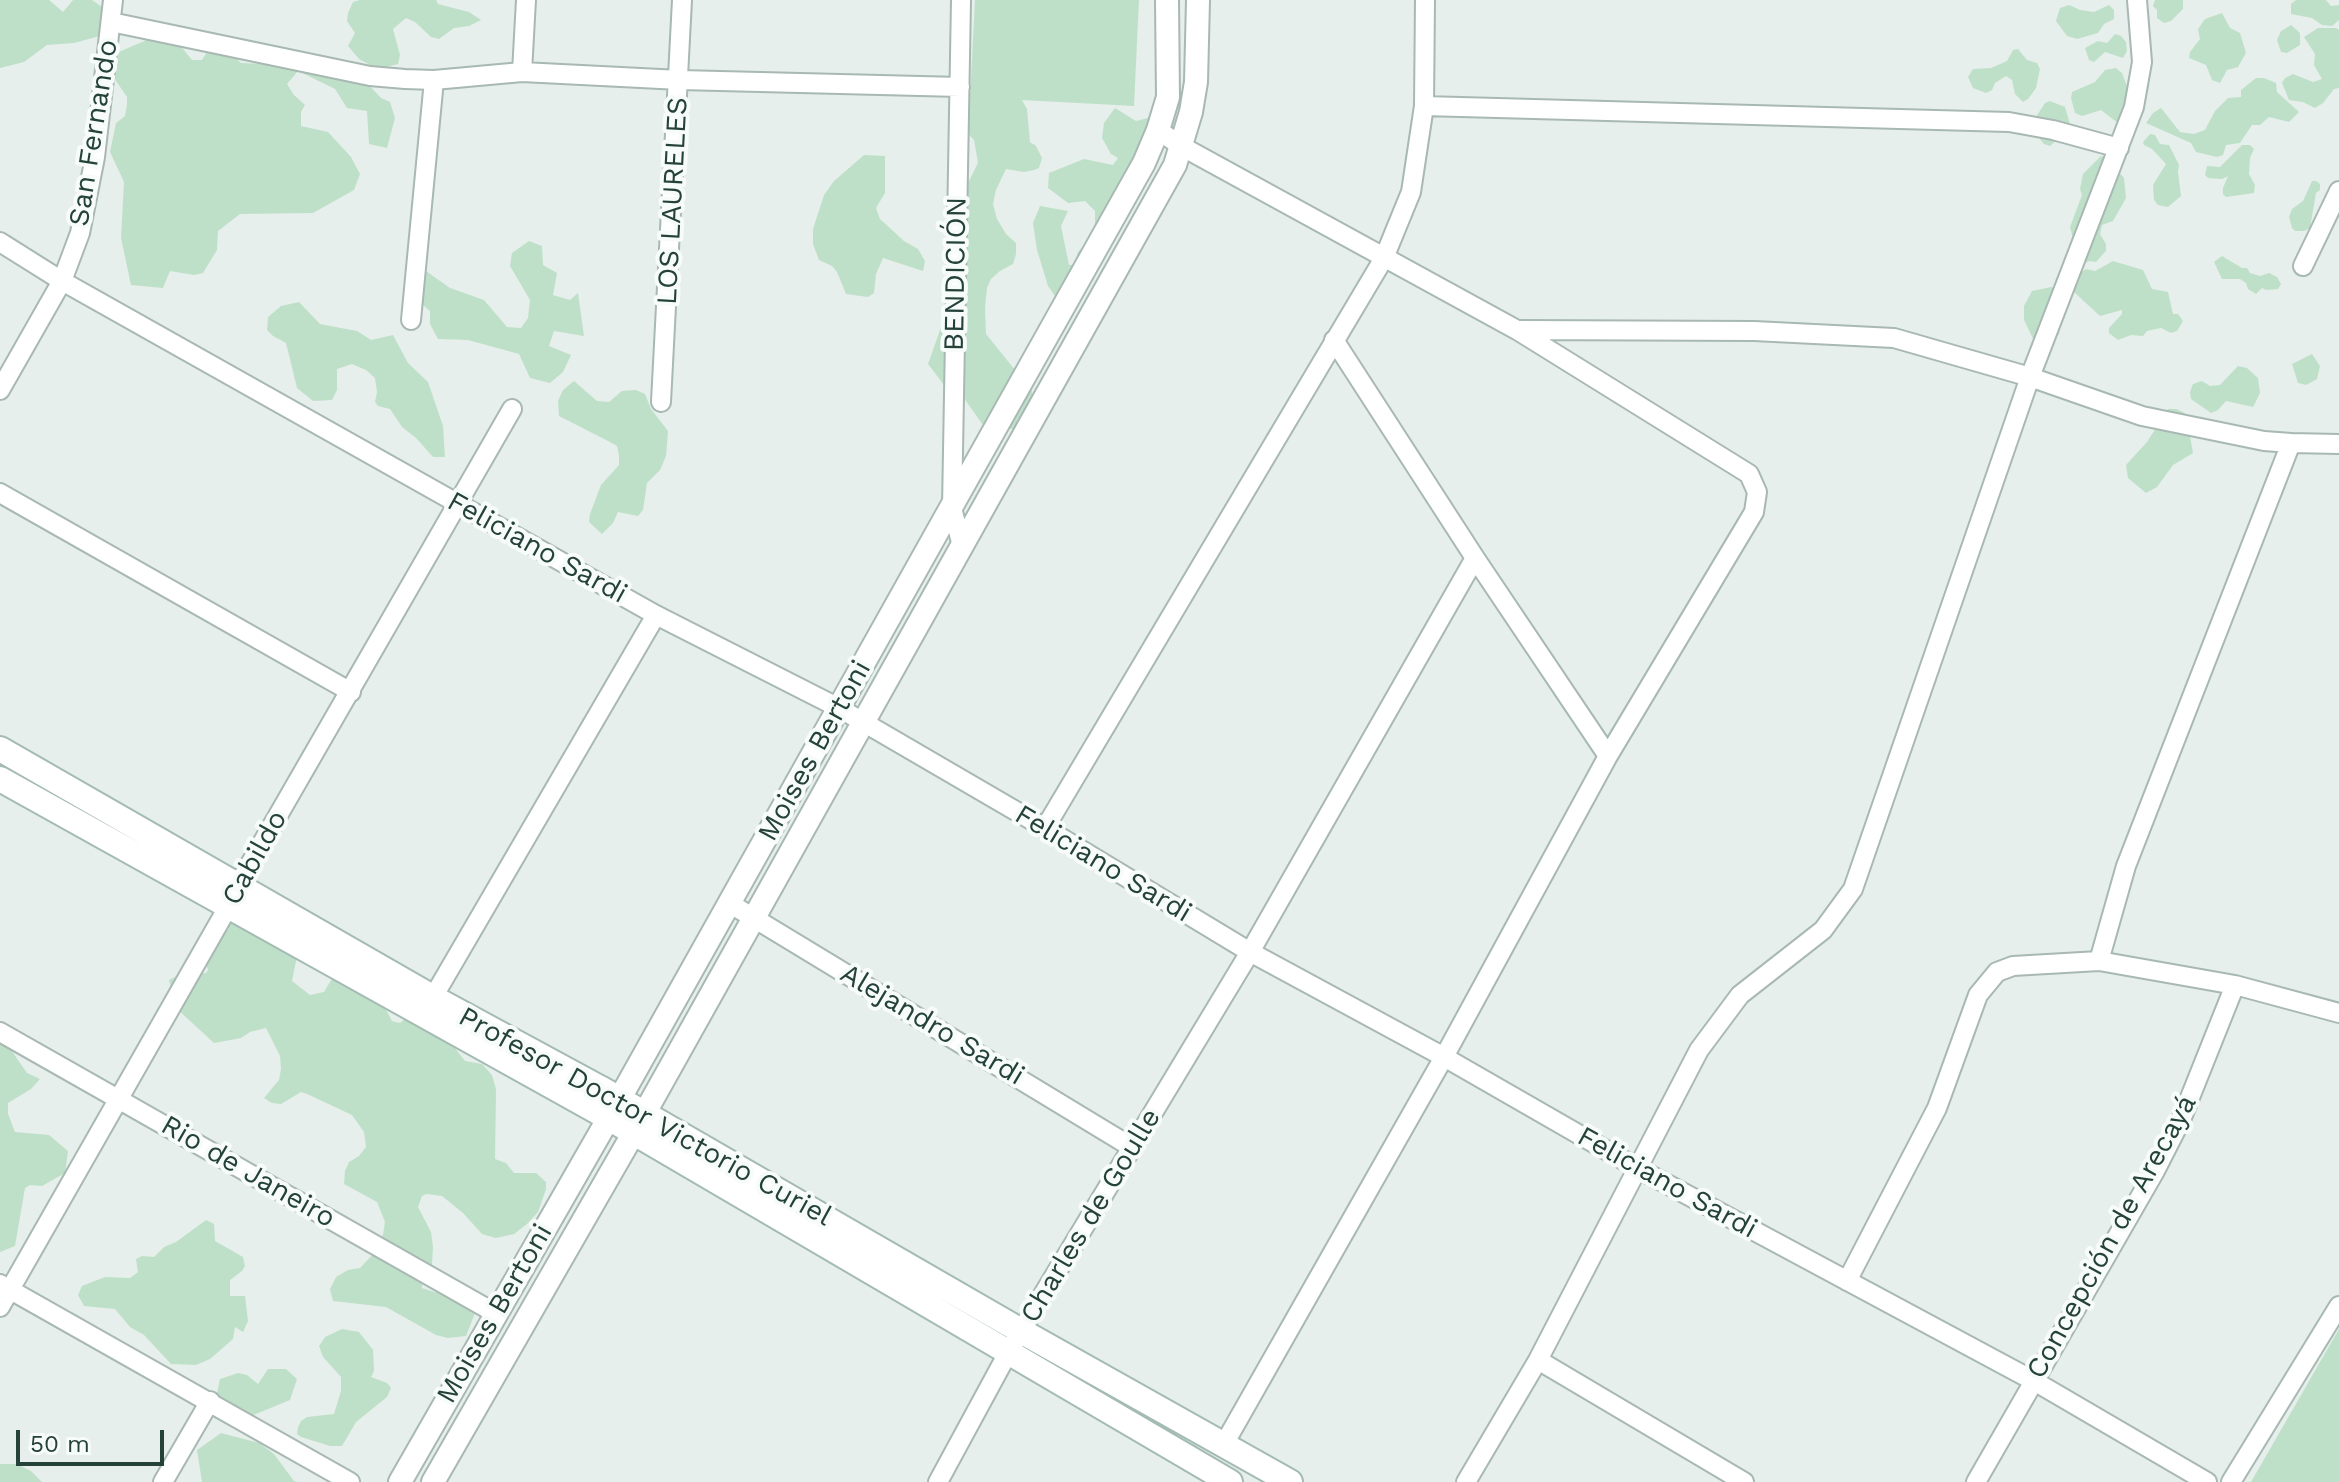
<!DOCTYPE html>
<html>
<head>
<meta charset="utf-8">
<style>
	body { margin:0 }
	#map { position:relative; width:2339px; height:1482px; overflow:hidden; background:#e6efeb; font-family:"Work Sans",sans-serif }
	canvas { display:block }
	.scale { position:absolute; left:16px; top:1430px; width:148px; height:36px; box-sizing:border-box; border:4px solid #24423a; border-top:0; padding-left:10px; font-size:24px; line-height:28px; white-space:nowrap; color:#24423a; -webkit-text-stroke:6px #f7fbf9; paint-order:stroke }
</style>
</head>
<body>
<div id="map">
<canvas width="2339" height="1482"></canvas>
<div class="scale">50 m</div>
</div>
<script>
const ctx = document.querySelector('canvas').getContext('2d');
ctx.lineJoin = 'round';
function fill(path, color) { ctx.fillStyle = color; ctx.fill(path, 'evenodd'); }
const poly = rows => new Path2D(rows.map(r => 'M' + r).join(''));
function stroke(path, color, width, dash) { ctx.strokeStyle = color; ctx.lineWidth = width; ctx.lineCap = dash ? 'butt' : 'round'; ctx.setLineDash(dash || []); ctx.stroke(path); }
function label(font, color, halo, rows, align = 'center') {
  ctx.font = font + ' "Work Sans",sans-serif'; ctx.lineWidth = 8; ctx.setLineDash([]); ctx.textBaseline = 'middle'; ctx.strokeStyle = halo; ctx.fillStyle = color; for (const [text, x, y, turn = 0] of rows) {
    ctx.save(); ctx.translate(x, y); ctx.rotate((+turn || 0) * Math.PI / 180); ctx.textAlign = isNaN(turn) ? turn : align; if (halo) ctx.strokeText(text, 0, 0); ctx.fillText(text, 0, 0); ctx.restore();
  }
}
const green = poly([
	[0,0,49,0,63,12,73,0,92,0,102,7,100,36,74,43,47,45,24,62,0,68],
	[360,0,436,0,438,4,469,12,481,20,469,26,454,28,439,39,431,37,415,22,406,18,393,29,400,55,398,64,386,67,372,66,359,59,348,46,355,33,347,21,348,13,353,2],
	[975,0,1139,0,1134,106,1022,100,1027,109,1030,142,1036,146,1042,158,1039,168,1034,170,1024,172,1006,169,996,190,993,204,997,219,1006,234,1016,243,1016,254,1013,264,1000,271,991,279,987,288,985,308,986,334,1032,391,1034,406,1029,420,1013,429,985,428,959,391,944,385,928,364,950,302,966,187,978,163,974,140,959,124,960,111,970,97],
	[2155,0,2183,0,2183,9,2171,21,2164,23,2157,18,2157,10,2153,6],
	[2296,0,2326,0,2331,6,2339,5,2339,20,2332,26,2322,25,2312,18,2291,14,2291,4],
	[2069,5,2080,10,2094,12,2109,5,2114,10,2114,19,2104,24,2098,33,2077,39,2067,36,2056,21,2060,8],
	[2222,13,2230,28,2240,33,2246,53,2238,67,2227,70,2220,83,2212,80,2206,65,2189,58,2190,52,2200,39,2198,29,2205,19],
	[2291,25,2300,33,2300,45,2287,53,2281,52,2277,40,2281,31],
	[2318,28,2336,28,2339,30,2339,88,2334,89,2323,103,2315,108,2303,102,2289,100,2282,83,2285,78,2293,74,2313,82,2322,79,2314,65,2315,54,2304,37],
	[2115,34,2121,36,2126,42,2127,51,2123,58,2105,52,2094,62,2089,60,2085,48,2098,41,2107,43],
	[156,36,179,44,192,60,202,60,210,47,234,56,241,63,265,64,289,49,307,60,368,84,381,98,390,102,395,118,387,148,369,144,367,111,347,108,335,89,298,71,287,84,294,95,305,105,301,112,301,126,328,132,351,157,360,174,354,190,313,213,240,214,218,231,217,250,203,273,194,275,170,271,163,288,131,285,121,238,124,182,110,152,116,123,125,116,127,104,127,97,112,75,114,54],
	[2018,49,2027,60,2037,63,2040,69,2036,88,2028,99,2023,102,2015,94,2012,80,2006,76,1995,83,1992,90,1986,93,1973,88,1968,77,1973,69,1991,68,2007,61,2013,50],
	[2116,68,2122,73,2128,89,2142,107,2141,119,2123,127,2101,110,2082,116,2075,113,2071,98,2072,92,2095,82,2105,70],
	[2256,78,2264,78,2276,83,2277,92,2299,112,2289,122,2269,117,2260,125,2252,125,2240,143,2226,145,2223,155,2217,157,2196,152,2191,143,2146,123,2153,113,2161,108,2180,132,2194,134,2205,130,2215,111,2228,98,2241,97,2241,90],
	[2050,101,2065,107,2071,127,2050,146,2044,144,2035,133,2034,120,2045,103],
	[1115,108,1136,121,1160,115,1057,299,1048,286,1037,250,1033,223,1040,206,1068,211,1061,226,1069,265,1074,265,1078,252,1090,239,1095,227,1095,211,1085,201,1068,203,1048,188,1049,173,1084,159,1113,165,1118,158,1111,154,1102,138,1104,123],
	[2150,134,2155,135,2160,144,2169,145,2179,165,2178,172,2181,196,2168,207,2158,205,2154,200,2153,185,2166,164,2152,149,2144,145,2143,142],
	[2242,145,2250,145,2254,149,2250,158,2249,174,2255,185,2254,193,2226,197,2223,194,2223,188,2228,176,2222,179,2208,178,2205,175,2207,166,2220,167],
	[864,155,885,156,885,193,876,208,880,219,904,241,918,249,925,261,923,271,883,258,876,274,874,293,868,297,846,294,837,272,832,266,819,260,813,244,813,229,824,195,834,181],
	[2101,156,2108,159,2124,178,2126,198,2113,221,2102,225,2100,234,2106,244,2106,251,2096,262,2089,261,2080,266,2070,227,2082,195,2080,189,2083,174],
	[2312,181,2316,181,2320,184,2320,190,2316,193,2310,228,2304,231,2295,231,2292,228,2289,217,2292,209,2303,201],
	[529,241,542,246,543,265,557,273,553,295,570,300,578,293,584,336,554,331,549,346,571,355,563,372,550,383,530,378,519,354,468,340,438,339,430,324,430,311,415,298,419,266,450,288,484,300,507,327,521,328,528,318,530,300,510,266,512,253],
	[2222,256,2242,268,2247,268,2250,273,2260,276,2269,273,2277,277,2281,284,2278,289,2266,290,2262,288,2256,294,2248,289,2246,283,2240,279,2222,279,2214,262],
	[2113,261,2143,270,2152,289,2168,292,2173,314,2178,314,2183,321,2177,331,2171,333,2161,328,2147,331,2143,336,2131,335,2118,340,2109,333,2109,328,2122,314,2122,310,2100,316,2074,292,2080,273,2086,269,2095,271],
	[2051,287,2056,288,2062,317,2059,334,2051,342,2035,343,2024,320,2024,306,2032,291],
	[299,302,320,324,357,331,371,340,393,335,408,363,428,382,443,426,445,457,433,457,416,438,402,427,390,409,378,406,375,402,377,392,375,378,366,370,352,364,337,369,337,390,332,400,313,401,297,388,286,343,273,336,267,330,268,317,281,306],
	[2312,354,2320,366,2317,379,2306,385,2298,383,2292,364],
	[2238,366,2247,368,2258,378,2260,393,2253,407,2226,401,2218,410,2211,413,2191,399,2190,392,2193,384,2202,381,2210,386,2220,385],
	[574,381,597,401,609,402,622,391,636,390,645,394,651,409,668,431,666,456,660,470,647,483,643,510,638,516,618,512,613,523,602,534,589,522,590,514,601,485,619,465,619,455,617,446,608,441,559,416,558,401,563,390],
	[2168,409,2177,409,2186,414,2193,453,2173,465,2157,487,2146,493,2128,478,2126,465,2147,442],
	[227,917,297,956,292,981,310,995,324,992,345,957,377,952,395,962,405,973,386,1000,385,1008,392,1021,400,1023,407,1017,450,1034,454,1047,465,1061,482,1064,492,1075,496,1089,495,1159,506,1163,514,1173,536,1173,546,1182,546,1189,538,1212,527,1224,514,1234,496,1238,482,1234,463,1213,442,1196,426,1194,422,1196,418,1207,431,1232,433,1247,432,1264,423,1277,422,1288,475,1305,475,1313,466,1336,448,1338,436,1335,386,1307,333,1301,330,1289,336,1277,348,1270,360,1268,374,1253,383,1235,385,1222,377,1202,344,1184,345,1171,349,1162,359,1156,366,1147,364,1132,352,1115,307,1094,301,1092,281,1104,272,1103,264,1098,279,1080,281,1069,280,1056,266,1028,250,1032,241,1038,214,1043,177,1009,169,980,181,974,206,973,208,970,204,958,217,933,229,929],
	[0,1034,27,1073,40,1079,31,1089,8,1103,8,1114,15,1132,49,1135,68,1151,65,1173,42,1186,30,1185,25,1188,15,1246,0,1252],
	[206,1220,214,1224,215,1241,243,1257,245,1266,242,1271,230,1280,230,1296,245,1296,248,1321,243,1332,235,1327,233,1339,210,1359,196,1365,171,1364,144,1335,130,1327,115,1309,84,1306,78,1295,82,1286,105,1277,130,1278,138,1272,136,1259,142,1256,154,1257,164,1247,176,1242],
	[342,1329,359,1332,373,1350,374,1371,371,1377,387,1383,391,1388,387,1397,356,1422,342,1446,330,1446,301,1437,297,1434,298,1427,301,1421,307,1417,334,1414,341,1391,341,1377,323,1357,319,1346,325,1337],
	[2339,1329,2339,1482,2251,1482],
	[268,1369,286,1369,297,1379,290,1400,251,1416,216,1398,220,1379,238,1373,247,1375,258,1384],
	[221,1433,259,1443,274,1454,294,1481,298,1482,202,1482,197,1450],
	[0,1464,17,1464,31,1471,42,1482,0,1482]
]);
const minor = poly([
	[961,0,952,508,962,546],
	[111,22,370,76,405,79,434,80,522,72,680,80,960,87],
	[522,72,526,0],
	[1424,106,2009,122,2053,130,2119,148],
	[1158,130,1181,146,1517,330,1749,474,1757,492,1754,512,1608,756,1444,1057,1223,1446],
	[0,242,62,281,656,615,839,708,1045,828,1250,952,1444,1057,1639,1169,2034,1381,2207,1482],
	[2303,266,2339,191],
	[411,320,434,80],
	[1520,330,1754,331,1894,338,2030,377,2142,416,2264,441,2291,443],
	[1334,340,1475,558,1608,756],
	[0,390,62,281,80,233,95,157,113,0],
	[661,402,682,0],
	[0,493,351,692],
	[1045,828,1384,258,1411,192,1424,106,1425,0],
	[729,903,1133,1148],
	[2099,961,2126,866,2291,443,2339,444],
	[428,1006,656,615],
	[0,1032,495,1313],
	[1847,1281,1937,1108,1978,995,1997,972,2013,966,2099,961,2235,985,2339,1013],
	[0,1284,350,1482],
	[0,1307,228,907,238,885,512,409],
	[1538,1360,1744,1482],
	[163,1482,210,1401],
	[938,1482,1009,1351,1250,952,1475,558],
	[1466,1482,1538,1360,1699,1050,1740,995,1823,930,1853,889,2030,377,2134,107,2142,62,2137,0],
	[1976,1482,2155,1171,2181,1120,2235,985],
	[2231,1482,2339,1306]
]);
const tertiary = poly([
	[400,1482,619,1100,1144,163,1158,130,1168,97,1167,0],
	[433,1482,633,1134,1175,165,1191,112,1196,82,1198,0]
]);
const secondary = poly([
	[0,749,432,997,600,1088,1021,1331,1290,1482],
	[0,779,607,1117,1230,1482]
]);
const streetNames = [
	["San Fernando",94,133,-81],
	["LOS LAURELES",673,201,-87],
	["BENDICIÓN",956,274,-89],
	["Feliciano Sardi",537,548,29],
	["Moises Bertoni",815,751,-61],
	["Cabildo",255,858,-61],
	["Feliciano Sardi",1103,864,31],
	["Alejandro Sardi",932,1025,31],
	["Profesor Doctor Victorio Curiel",645,1117,29],
	["Rio de Janeiro",248,1172,30],
	["Feliciano Sardi",1667,1183,29],
	["Charles de Goulle",1091,1216,-59],
	["Concepción de Arecayá",2112,1237,-61],
	["Moises Bertoni",495,1314,-60]
];
fill(green, '#bfe0c8');
stroke(minor, '#a8b8b2', 22);
stroke(tertiary, '#a8b8b2', 26);
stroke(secondary, '#a4bbb3', 28);
stroke(minor, '#fff', 18);
stroke(tertiary, '#fff', 22);
stroke(secondary, '#fff', 24);
label('28px', '#24423a', '#f7fbf9', streetNames);
</script>
</body>
</html>
